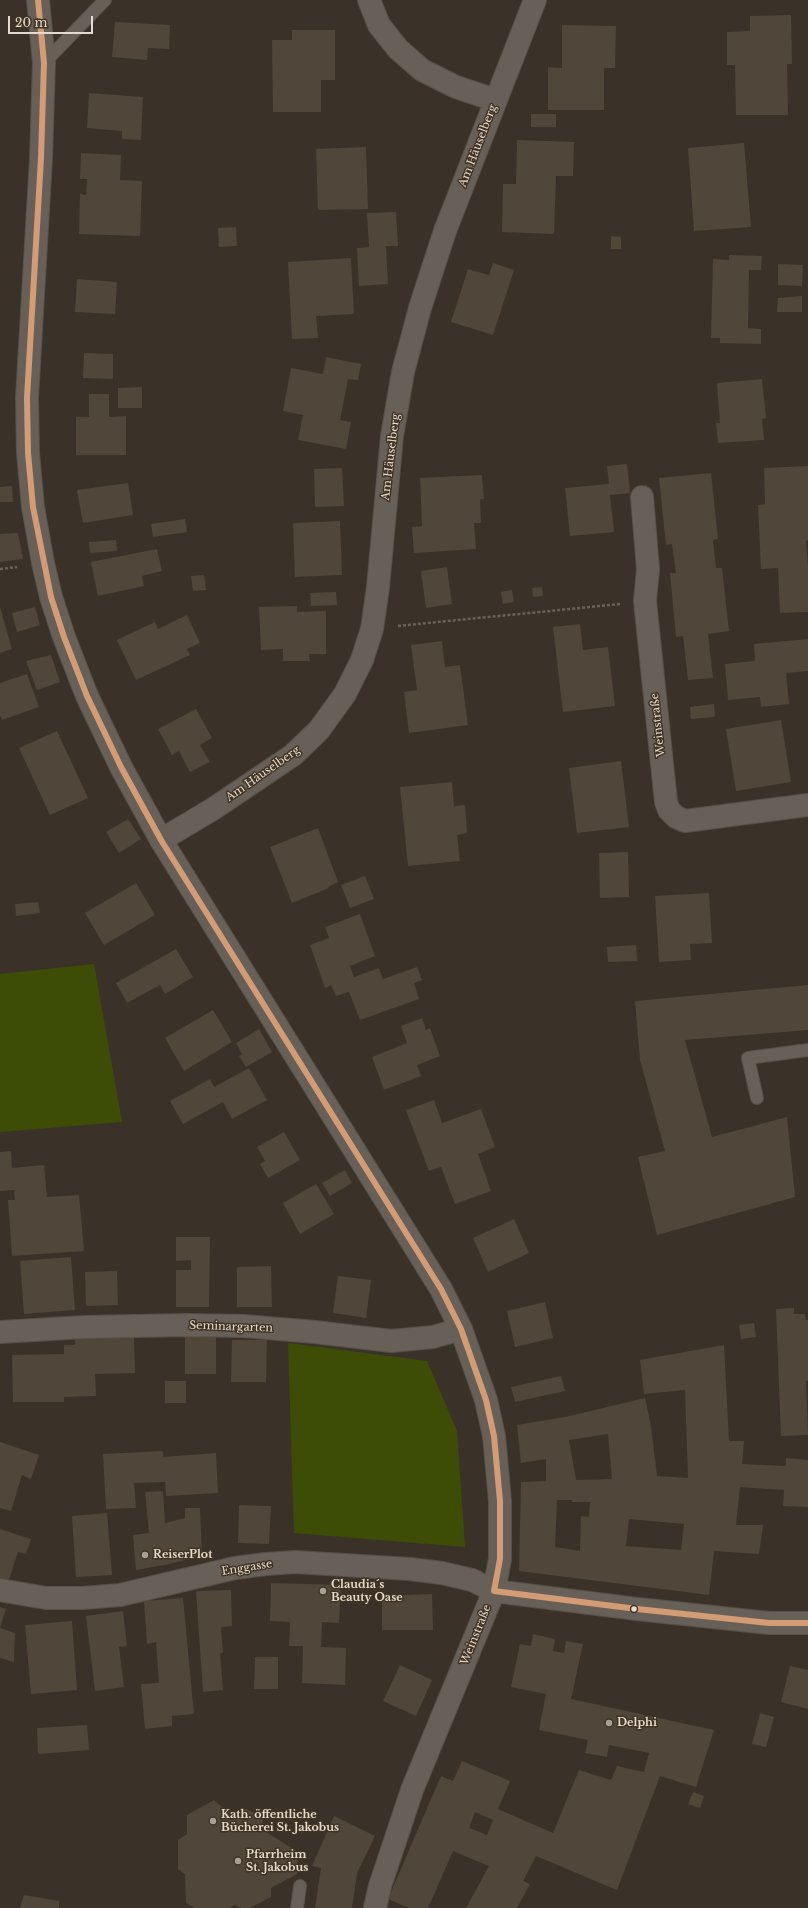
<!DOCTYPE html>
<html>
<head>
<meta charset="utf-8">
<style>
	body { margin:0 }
	#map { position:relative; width:808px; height:1908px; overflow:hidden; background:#3a3229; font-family:"Libre Baskerville",serif }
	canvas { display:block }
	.scale { position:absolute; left:8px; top:16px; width:85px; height:18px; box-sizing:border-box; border:2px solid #e3dad0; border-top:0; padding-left:5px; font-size:12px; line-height:14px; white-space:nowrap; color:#e3dad0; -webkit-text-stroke:3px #413322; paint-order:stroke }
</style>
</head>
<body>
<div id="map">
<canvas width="808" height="1908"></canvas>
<div class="scale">20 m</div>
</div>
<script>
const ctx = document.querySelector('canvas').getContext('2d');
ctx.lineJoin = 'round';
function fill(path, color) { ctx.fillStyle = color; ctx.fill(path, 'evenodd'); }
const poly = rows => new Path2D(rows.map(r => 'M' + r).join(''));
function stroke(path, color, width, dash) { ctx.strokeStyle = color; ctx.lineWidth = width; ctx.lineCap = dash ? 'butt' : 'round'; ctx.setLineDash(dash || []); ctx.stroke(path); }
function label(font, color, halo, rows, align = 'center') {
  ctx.font = font + ' "Libre Baskerville",serif'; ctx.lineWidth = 3; ctx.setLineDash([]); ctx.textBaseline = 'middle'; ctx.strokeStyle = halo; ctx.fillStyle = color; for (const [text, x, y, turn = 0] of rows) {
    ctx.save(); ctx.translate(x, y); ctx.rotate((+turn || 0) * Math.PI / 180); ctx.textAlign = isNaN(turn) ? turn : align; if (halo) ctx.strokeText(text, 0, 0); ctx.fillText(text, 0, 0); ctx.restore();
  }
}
const green = poly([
	[94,964,122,1122,0,1132,0,974],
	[288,1343,427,1361,457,1431,465,1547,294,1533]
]);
const building = poly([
	[791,15,792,64,787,64,788,115,736,115,735,65,727,65,727,32,750,31,750,16],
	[115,22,170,25,169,49,148,48,147,60,112,57],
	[562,25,616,26,615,68,604,68,604,110,548,110,548,67,562,68],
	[292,30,335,30,335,80,321,80,321,112,273,112,272,40,292,40],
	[89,93,143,97,141,140,122,139,122,131,87,128],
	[531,114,556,114,556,127,531,127],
	[517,140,574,142,573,176,556,176,554,234,502,232,503,184,516,184],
	[744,143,751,227,694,231,688,148],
	[366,147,368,209,318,210,316,149],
	[81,153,121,155,120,180,142,181,140,236,79,234,80,194,86,195,87,179,80,179],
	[396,212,398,246,386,246,388,284,359,286,357,248,369,247,367,213],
	[236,227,237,246,219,247,218,228],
	[611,236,621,237,621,249,611,249],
	[729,255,762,256,761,270,749,270,748,328,761,329,761,344,720,343,720,338,711,338,713,259,729,260],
	[351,258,354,314,316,316,318,338,292,339,288,262],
	[493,263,514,270,493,335,451,322,468,269,489,275],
	[778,264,803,265,802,286,778,285],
	[77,279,117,282,115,314,75,312],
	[802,296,802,312,777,312,778,298],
	[84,353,113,354,113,379,83,378],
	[326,357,361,364,358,380,348,379,340,420,351,422,346,449,298,440,303,415,283,411,291,368,323,374],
	[762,379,766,418,762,419,764,440,718,443,716,423,720,423,717,383],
	[142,387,142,408,118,408,118,388],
	[89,394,109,394,109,417,126,416,126,455,76,455,76,417,89,417],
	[627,464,630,493,610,495,614,532,570,536,565,488,609,484,607,466],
	[808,466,808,540,806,541,808,566,808,612,780,613,778,568,761,569,758,505,765,504,764,468],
	[342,468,344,506,315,507,314,469],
	[711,473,718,539,713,540,716,568,722,568,729,631,708,634,713,678,688,680,683,636,676,637,670,573,676,573,672,544,666,545,659,478],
	[482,475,484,499,480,499,481,523,474,523,476,549,414,553,412,527,422,526,420,478],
	[128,483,133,515,83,523,77,490],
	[12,486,13,502,0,502,0,487],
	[185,519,187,532,153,537,151,524],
	[340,521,342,575,295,577,293,523],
	[18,533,23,559,0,562,0,534],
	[116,540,117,551,90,553,89,542],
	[157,549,162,571,142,576,144,586,98,596,91,562],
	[447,567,452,604,426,608,421,571],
	[204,575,206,590,193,591,191,576],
	[542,587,543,596,533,597,532,588],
	[512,590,514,602,503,604,501,592],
	[336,592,337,605,311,606,310,593],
	[297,606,297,612,326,611,326,654,309,654,310,661,283,661,283,649,261,650,259,607],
	[0,607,12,649,0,653],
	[35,607,40,625,17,632,12,613],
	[187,615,200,643,187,649,190,655,136,680,117,640,155,622,158,629],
	[580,624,583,650,608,647,615,706,563,712,553,627],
	[808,639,808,671,786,673,789,704,761,707,760,697,728,700,725,664,755,661,754,644],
	[442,641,445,667,460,665,468,725,409,733,404,692,417,690,411,645],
	[51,655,60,682,37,690,26,661],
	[27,674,39,707,2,720,0,715,0,683],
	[714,704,715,717,691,719,690,707],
	[196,709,212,738,200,745,210,762,190,772,179,751,172,755,158,729],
	[781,720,791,782,736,791,726,729],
	[57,731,88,798,50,815,19,748],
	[621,761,629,827,577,833,569,768],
	[452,782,454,806,465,805,467,833,457,835,460,861,408,866,400,787],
	[128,819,141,839,119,853,106,832],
	[318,828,338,882,328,887,329,888,292,903,270,847],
	[628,852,629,897,600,898,599,853],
	[365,876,374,899,350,908,341,885],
	[136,883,155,915,104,945,85,913],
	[709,893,712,943,690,944,691,960,659,962,655,896],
	[38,902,40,913,16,916,15,904],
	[360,914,375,956,350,966,354,977,379,968,383,979,417,967,422,980,414,983,419,999,360,1020,349,992,336,996,331,985,325,988,310,945,329,938,325,927],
	[636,945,637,961,608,962,607,947],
	[176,949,193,977,165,994,160,985,127,1003,116,983],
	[808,985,808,1030,685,1040,712,1137,787,1117,795,1197,657,1235,638,1157,665,1151,640,1060,635,1001],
	[213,1010,232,1042,184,1071,165,1038],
	[422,1018,426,1030,430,1028,440,1056,417,1065,421,1076,384,1090,372,1057,407,1043,401,1026],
	[259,1029,272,1052,246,1067,239,1056,242,1054,236,1043],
	[249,1068,267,1100,232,1119,223,1102,183,1124,170,1101,210,1079,214,1087],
	[434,1100,442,1123,481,1109,495,1147,478,1154,491,1191,455,1204,441,1167,429,1171,406,1110],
	[284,1132,300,1160,268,1178,260,1164,265,1161,257,1147],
	[11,1151,12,1168,44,1165,47,1197,79,1195,84,1251,12,1256,8,1200,15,1200,14,1190,0,1191,0,1152],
	[345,1170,352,1183,330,1196,322,1183],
	[316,1184,334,1214,300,1234,283,1203],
	[514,1219,529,1253,488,1272,473,1238],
	[176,1237,210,1237,209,1307,176,1307,176,1270,191,1270,191,1260,176,1261],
	[71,1257,75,1310,24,1314,20,1261],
	[271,1266,272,1307,237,1307,237,1267],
	[117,1271,118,1305,86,1306,85,1272],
	[338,1276,371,1280,366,1318,333,1313],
	[545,1302,553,1338,515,1347,507,1311],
	[794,1308,794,1314,805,1314,806,1320,808,1320,808,1381,806,1381,808,1435,781,1436,776,1309],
	[754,1323,756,1337,741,1339,739,1325],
	[134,1336,135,1373,95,1374,96,1396,64,1397,64,1402,13,1402,12,1355,64,1354,64,1345,75,1345,75,1337],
	[185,1336,216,1337,216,1374,185,1374],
	[232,1340,267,1340,266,1382,231,1382],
	[724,1345,729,1441,744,1441,742,1464,786,1466,786,1458,808,1460,808,1507,783,1506,784,1490,740,1487,736,1525,763,1525,759,1554,714,1551,709,1595,519,1571,521,1482,546,1481,546,1459,521,1463,517,1425,565,1417,645,1398,651,1426,657,1476,688,1478,685,1390,644,1394,640,1360],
	[608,1434,612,1479,576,1480,569,1440],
	[557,1500,572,1500,572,1502,590,1502,589,1517,581,1516,580,1551,555,1547],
	[629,1519,684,1524,681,1550,626,1546],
	[561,1376,565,1391,515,1402,511,1387],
	[165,1381,186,1381,186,1403,165,1403],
	[0,1442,39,1455,31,1479,22,1475,11,1511,0,1508],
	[163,1451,163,1457,216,1453,218,1493,166,1496,165,1482,134,1483,136,1508,106,1509,103,1454],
	[163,1491,165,1523,185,1518,185,1508,200,1508,202,1555,170,1564,136,1570,133,1535,149,1533,145,1492],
	[239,1505,271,1506,269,1544,238,1543],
	[107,1513,112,1575,76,1577,72,1516],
	[0,1529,31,1539,26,1554,18,1552,7,1586,0,1583],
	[271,1583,341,1585,339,1623,322,1622,321,1647,346,1648,345,1685,302,1683,303,1646,289,1646,290,1622,270,1621],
	[231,1590,232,1626,221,1627,223,1653,220,1653,223,1690,203,1692,196,1591],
	[432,1594,433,1630,382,1630,382,1596],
	[183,1598,194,1714,172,1716,172,1726,145,1729,141,1684,159,1683,156,1642,147,1644,144,1601],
	[0,1607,6,1609,0,1628],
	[123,1611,127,1646,119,1647,124,1687,95,1691,86,1616],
	[72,1621,77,1690,31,1694,25,1625],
	[0,1628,15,1633,14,1662,0,1658],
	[533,1634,555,1639,553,1651,564,1653,566,1641,583,1644,571,1699,714,1730,696,1787,660,1776,617,1890,536,1856,523,1881,530,1884,517,1908,466,1908,489,1866,453,1851,428,1908,409,1908,388,1899,441,1776,453,1781,462,1761,510,1781,498,1809,553,1833,579,1770,611,1780,617,1766,644,1772,649,1753,609,1745,607,1757,585,1753,588,1740,539,1730,546,1694,511,1687,520,1644,531,1646],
	[475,1812,493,1820,487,1835,469,1828],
	[255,1657,278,1657,278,1689,254,1689],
	[400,1665,432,1680,416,1716,383,1701],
	[790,1666,808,1670,808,1709,781,1702],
	[760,1713,774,1717,766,1747,752,1744],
	[87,1725,89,1750,38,1754,37,1728],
	[693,1792,704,1796,700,1808,688,1804],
	[214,1800,228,1812,246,1809,262,1817,263,1830,298,1852,297,1874,271,1888,271,1897,250,1908,241,1908,235,1905,230,1908,195,1908,186,1903,185,1874,178,1869,178,1840,187,1834,187,1815],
	[334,1816,375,1836,357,1873,352,1908,315,1908,321,1868,312,1866],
	[24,1895,59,1901,59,1908,20,1908]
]);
const path = poly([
	[0,569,17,567],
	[398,626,620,604]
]);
const service = poly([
	[44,63,105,0],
	[757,1098,748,1058,808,1050],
	[297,1908,300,1886]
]);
const minor = poly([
	[369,0,379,25,398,49,422,70,456,87,495,100],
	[642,497,648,569,645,601,666,802,669,810,676,817,685,821,808,805],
	[161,840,213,809,293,755,319,730,345,694,362,660,372,629,378,587,392,436,403,372,420,308,445,231,535,0],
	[0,1332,85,1327,186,1325,244,1326,315,1332,391,1341,433,1337,461,1329],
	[0,1590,46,1598,83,1598,120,1595,235,1568,266,1564,295,1562,410,1569,442,1573,472,1580,494,1591,412,1790,380,1886,375,1908]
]);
const tertiary = poly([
	[38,0,44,63,41,158,27,398,28,453,33,507,43,563,51,597,64,637,87,696,121,767,161,840,441,1289,461,1329,486,1400,494,1436,500,1501,500,1559,494,1591,637,1609,769,1623,808,1623]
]);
const bus1 = poly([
	[38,0,44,63,41,158,27,398,28,453,33,507,51,597,64,637,87,696,121,767,161,840,441,1289,461,1329,486,1400,494,1436,500,1501,500,1559,494,1591],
	[494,1591,637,1609,769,1623,808,1623]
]);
const markers = [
	[145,1555,4,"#a89f96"],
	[323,1591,4,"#a89f96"],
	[634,1609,3.5,"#e3dad0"],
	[609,1723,4,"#a89f96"],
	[213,1821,4,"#a89f96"],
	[238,1861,4,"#a89f96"]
];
const streetNames = [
	["Am Häuselberg",478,146,-69],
	["Am Häuselberg",391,457,-83],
	["Weinstraße",658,725,-96],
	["Am Häuselberg",263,774,-35],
	["Seminargarten",231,1327,2],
	["Enggasse",247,1568,-9],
	["Weinstraße",476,1635,-68]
];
const poiNames = [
	["ReiserPlot",153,1555],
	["Claudia´s",331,1585],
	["Beauty Oase",331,1598],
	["Delphi",617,1723],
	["Kath. öffentliche",221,1815],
	["Bücherei St. Jakobus",221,1828],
	["Pfarrheim",246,1855],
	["St. Jakobus",246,1868]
];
fill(green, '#3e4d06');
fill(building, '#504639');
stroke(service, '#575048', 14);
stroke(minor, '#575048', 24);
stroke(tertiary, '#575048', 24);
stroke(path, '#68625b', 2.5, [3, 2]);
stroke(service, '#666059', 12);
stroke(minor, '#666059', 22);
stroke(tertiary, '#666059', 22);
stroke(bus1, '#d39c74', 6);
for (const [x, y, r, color] of markers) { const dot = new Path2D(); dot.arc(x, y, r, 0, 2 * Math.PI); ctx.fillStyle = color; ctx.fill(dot); stroke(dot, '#413322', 1.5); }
label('11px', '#e3dad0', '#413322', streetNames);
label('bold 11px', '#e3dad0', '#413322', poiNames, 'left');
</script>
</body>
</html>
